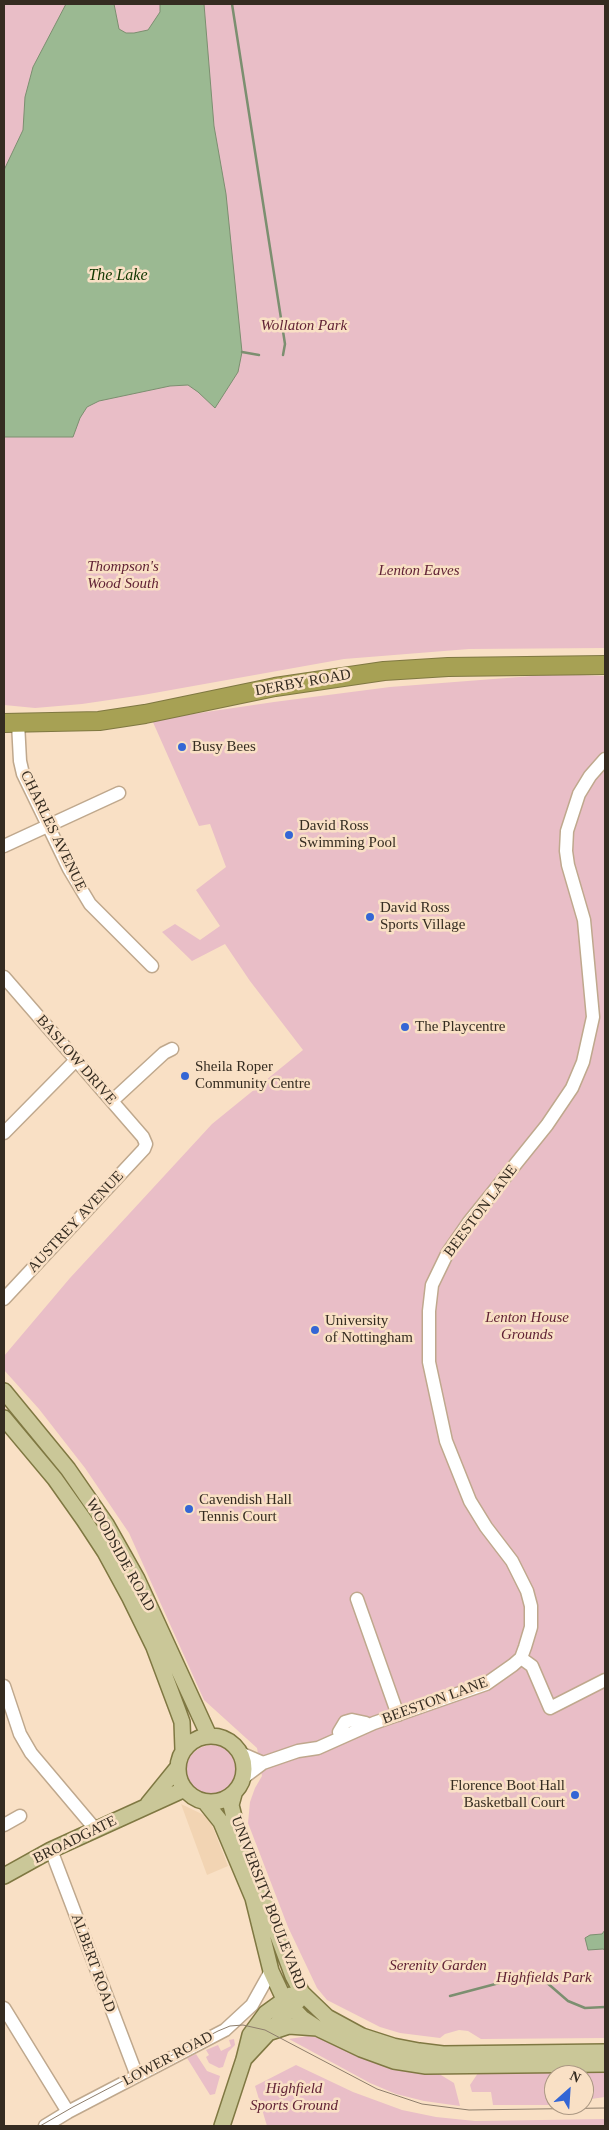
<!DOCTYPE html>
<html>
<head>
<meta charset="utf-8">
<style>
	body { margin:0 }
	#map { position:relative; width:609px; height:2130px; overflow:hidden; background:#f9e0c5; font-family:"Times New Roman",serif }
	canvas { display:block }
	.frame { position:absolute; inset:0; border:5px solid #352c21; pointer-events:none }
	.north { position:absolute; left:544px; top:2065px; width:50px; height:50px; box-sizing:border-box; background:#f9e0c5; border:1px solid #ab9883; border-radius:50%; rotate:26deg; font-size:14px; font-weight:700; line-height:20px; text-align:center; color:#352c21 }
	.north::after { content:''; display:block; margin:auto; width:18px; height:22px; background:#3466d5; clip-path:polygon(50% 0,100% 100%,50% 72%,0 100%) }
</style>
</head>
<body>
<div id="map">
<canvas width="609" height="2130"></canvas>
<div class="frame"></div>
<div class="north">N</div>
</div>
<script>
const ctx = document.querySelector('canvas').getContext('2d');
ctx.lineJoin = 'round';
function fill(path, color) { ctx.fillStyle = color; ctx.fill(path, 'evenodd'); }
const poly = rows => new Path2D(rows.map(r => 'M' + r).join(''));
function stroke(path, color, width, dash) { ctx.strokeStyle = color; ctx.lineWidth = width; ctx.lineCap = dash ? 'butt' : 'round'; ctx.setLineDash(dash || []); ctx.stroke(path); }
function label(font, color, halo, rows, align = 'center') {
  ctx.font = font + ' "Times New Roman",serif'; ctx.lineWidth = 5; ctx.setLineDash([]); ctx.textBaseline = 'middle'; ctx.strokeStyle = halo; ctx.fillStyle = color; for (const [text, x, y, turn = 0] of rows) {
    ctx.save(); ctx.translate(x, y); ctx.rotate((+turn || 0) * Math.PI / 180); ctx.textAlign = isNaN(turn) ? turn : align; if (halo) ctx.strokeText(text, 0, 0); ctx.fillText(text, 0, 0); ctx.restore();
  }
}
const built = poly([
	[181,1804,206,1816,212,1825,228,1866,207,1875]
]);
const green = poly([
	[4,4,605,4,605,648,469,649,344,659,143,695,82,704,35,708,4,705],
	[558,674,605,676,605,2038,481,2039,468,2031,459,2030,445,2034,440,2038,400,2033,380,2027,327,2000,317,1988,288,1927,248,1823,250,1802,255,1788,262,1776,257,1748,204,1700,129,1533,85,1468,39,1409,4,1370,4,1356,70,1278,212,1124,303,1050,250,981,225,944,192,961,162,932,175,924,200,940,220,926,196,890,226,867,210,824,199,826,152,720,274,702,390,687],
	'186 1771a26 26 0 1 1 52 0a26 26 0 1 1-52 0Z',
	[308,2036,329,2039,359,2054,403,2070,436,2072,454,2083,460,2106,424,2101,396,2094,370,2083,289,2039],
	[234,2039,235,2045,228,2052,223,2067,219,2068,209,2063,206,2057,209,2055,206,2050,218,2045,221,2051,231,2046,229,2040],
	[196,2054,207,2071,220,2076,215,2094,210,2095,187,2058],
	[296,2065,353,2092,402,2110,436,2117,475,2121,605,2119,605,2126,267,2126,255,2086],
	[605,2069,605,2097,584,2100,584,2075,554,2075,554,2105,493,2105,491,2092,472,2092,470,2085,480,2070]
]);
const water = poly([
	[66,4,114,4,119,29,126,33,134,33,148,30,160,12,160,4,204,4,214,126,226,194,242,352,238,372,215,408,198,392,188,385,170,386,99,401,87,407,80,418,73,437,4,437,4,170,23,130,25,97,33,67,66,4],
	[605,1930,605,1950,603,1949,588,1950,585,1938,590,1935,602,1934,605,1930]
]);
const stream = poly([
	[232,4,285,344,283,355],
	[242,352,259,355],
	[450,1996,522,1977,538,1975,568,2001,585,2008,605,2007]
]);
const minor = poly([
	[18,723,20,761,23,774,69,869,90,904,152,966],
	[4,846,119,793],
	[4,977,143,1137,146,1144,144,1149,4,1299],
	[112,1101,164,1053,172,1049],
	[4,1133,76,1060],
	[357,1599,398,1715],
	[521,1658,532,1666,550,1708,605,1680],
	[4,1686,20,1734,31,1753,96,1830],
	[339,1732,345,1722,352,1720,366,1723],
	[240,1753,263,1763],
	[243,1778,263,1763,298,1751,318,1748,374,1723,486,1684,513,1665,521,1658,525,1647,531,1627,531,1606,527,1591,512,1561,486,1527,470,1501,446,1441,429,1362,429,1311,432,1285,447,1254,469,1222,547,1125,572,1088,583,1062,593,1017,584,920,568,865,566,851,567,831,579,794,590,776,605,759],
	[4,1825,20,1816],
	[51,1850,137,2076],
	[4,2008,68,2112],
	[45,2126,68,2112,225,2030,252,2005,271,1971]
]);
const major = poly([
	[4,1391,68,1469,106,1524,137,1579,209,1736],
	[4,1418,55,1479,84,1520,105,1552,130,1598,154,1647,178,1711,182,1722,183,1750],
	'178 1769a33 33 0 1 1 66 0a33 33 0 1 1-66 0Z',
	[234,1794,231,1805,235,1821,293,1976,302,1993,327,2017,362,2036,393,2046,419,2051,443,2054,605,2052],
	[205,1802,221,1822,253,1898,271,1971,284,1999,302,2018,317,2028,361,2049,394,2061,426,2066,605,2064],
	[148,1804,178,1767],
	[4,1876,51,1850,185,1789],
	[268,2033,289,2026,317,2028],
	[244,2059,298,2001],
	[222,2126,244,2059,250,2035,266,2013,291,1995]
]);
const highway = poly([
	[4,723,99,721,145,714,275,687,384,671,448,667,605,665]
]);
const tram = poly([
	[40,2126,73,2107,218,2031,230,2026,243,2025,265,2030,377,2089,422,2104,469,2110,605,2108]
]);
const markers = [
	[182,747,5,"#3466d5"],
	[289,835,5,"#3466d5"],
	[370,917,5,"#3466d5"],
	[405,1027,5,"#3466d5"],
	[185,1076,5,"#3466d5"],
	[315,1330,5,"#3466d5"],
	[189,1509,5,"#3466d5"],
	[575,1795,5,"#3466d5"]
];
const parkNames = [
	["Wollaton Park",304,326],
	["Thompson's",123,567],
	["Wood South",123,584],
	["Lenton Eaves",419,571],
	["Lenton House",527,1318],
	["Grounds",527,1335],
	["Serenity Garden",438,1966],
	["Highfields Park",544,1978],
	["Highfield",294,2089],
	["Sports Ground",294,2106]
];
const streetNames = [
	["DERBY ROAD",303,683,-10],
	["CHARLES AVENUE",53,831,64],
	["BASLOW DRIVE",76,1060,49],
	["BEESTON LANE",481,1211,-53],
	["AUSTREY AVENUE",76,1222,-47],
	["WOODSIDE ROAD",120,1555,61],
	["BEESTON LANE",435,1701,-20],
	["BROADGATE",75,1840,-26],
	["UNIVERSITY BOULEVARD",268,1903,69],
	["ALBERT ROAD",93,1963,70],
	["LOWER ROAD",168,2059,-28]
];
const poiNames = [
	["Busy Bees",192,747],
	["David Ross",299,826],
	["Swimming Pool",299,843],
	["David Ross",380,908],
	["Sports Village",380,925],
	["The Playcentre",415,1027],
	["Sheila Roper",195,1067],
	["Community Centre",195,1084],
	["University",325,1321],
	["of Nottingham",325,1338],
	["Cavendish Hall",199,1500],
	["Tennis Court",199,1517],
	["Florence Boot Hall",565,1786,"right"],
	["Basketball Court",565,1803,"right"]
];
const waterNames = [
	["The Lake",118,276]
];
fill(built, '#f2d4b3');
fill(green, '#e9bec7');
fill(water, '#9bb992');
stroke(water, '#7c8f70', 1);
stroke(stream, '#7c8f70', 2.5);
stroke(minor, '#bfa88d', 15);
stroke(major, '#7f7842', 18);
stroke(highway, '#7f7842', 20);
stroke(minor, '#fff', 12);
stroke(major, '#cac798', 15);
stroke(highway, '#a7a154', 18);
stroke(tram, '#8e7e6c', 1);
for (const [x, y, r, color] of markers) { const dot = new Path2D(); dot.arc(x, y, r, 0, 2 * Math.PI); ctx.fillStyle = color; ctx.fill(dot); stroke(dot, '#f9e0c5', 2); }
label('italic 15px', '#612235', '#f9e0c5', parkNames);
label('15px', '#352c21', '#f9e0c5', streetNames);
label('15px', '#352c21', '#f9e0c5', poiNames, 'left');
label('italic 16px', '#103700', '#f9e0c5', waterNames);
</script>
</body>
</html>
